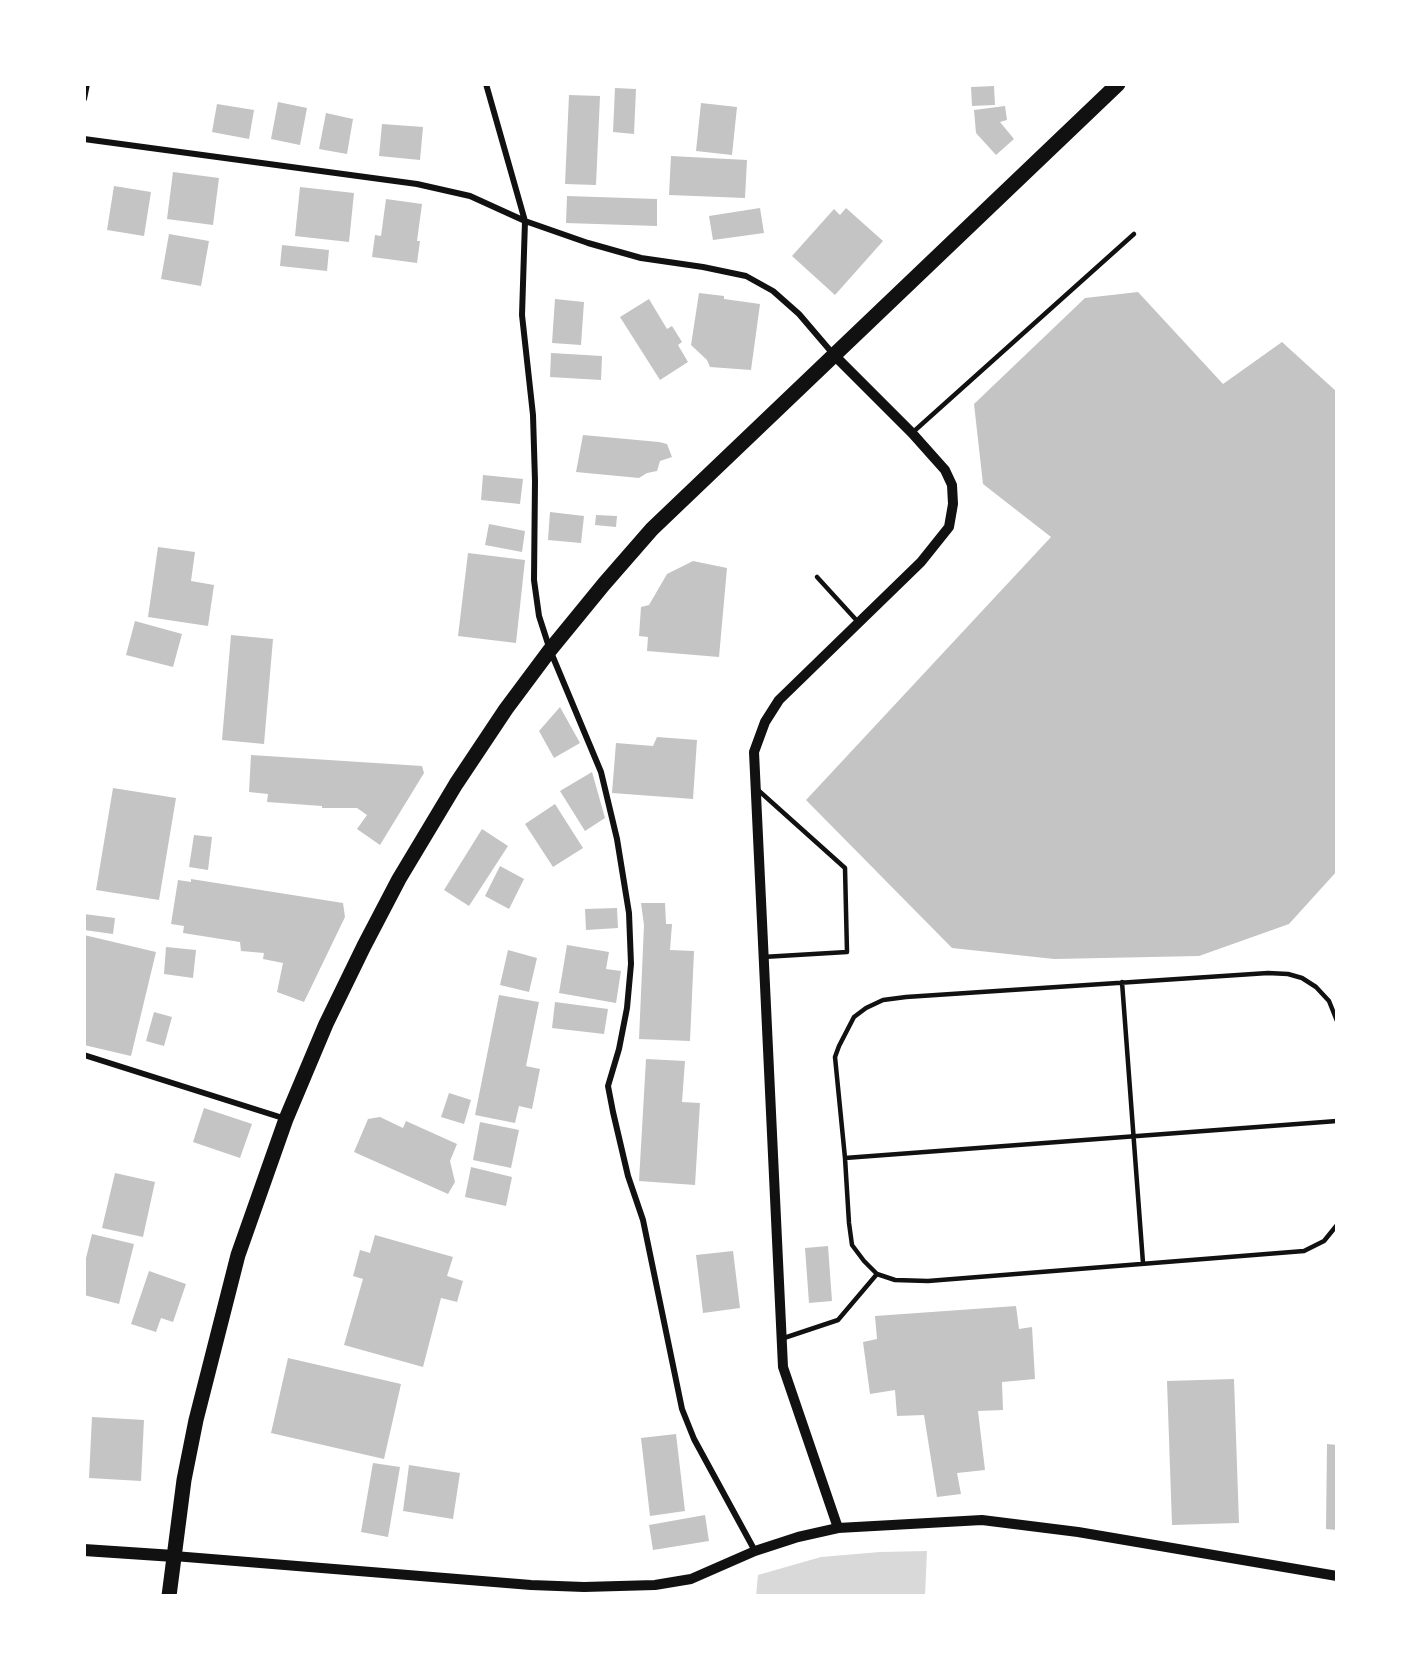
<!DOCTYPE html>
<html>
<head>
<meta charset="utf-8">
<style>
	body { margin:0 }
	#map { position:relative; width:1421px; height:1680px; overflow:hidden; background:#fff; font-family:Helvetica,sans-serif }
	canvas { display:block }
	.frame { position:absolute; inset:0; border:86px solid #fff; pointer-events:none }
</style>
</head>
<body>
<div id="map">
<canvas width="1421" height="1680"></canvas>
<div class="frame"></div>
</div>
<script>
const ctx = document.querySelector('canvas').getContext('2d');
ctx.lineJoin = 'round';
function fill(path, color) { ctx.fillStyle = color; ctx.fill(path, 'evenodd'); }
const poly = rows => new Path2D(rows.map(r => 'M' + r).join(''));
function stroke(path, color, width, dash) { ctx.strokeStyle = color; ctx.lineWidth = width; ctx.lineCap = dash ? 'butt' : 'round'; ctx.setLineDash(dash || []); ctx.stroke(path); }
const water = poly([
	[927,1551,925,1596,756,1596,758,1575,821,1557,880,1552]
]);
const building = poly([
	[994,86,995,105,972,106,971,87],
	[615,88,636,89,634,134,613,132],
	[569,95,600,96,596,185,565,184],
	[278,102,307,108,300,145,271,139],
	[701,103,737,107,732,155,696,151],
	[217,104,254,110,249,139,212,132],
	[1005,106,1007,120,1000,122,1014,139,996,155,976,133,974,110],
	[326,113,353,119,347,154,319,149],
	[382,124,423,127,420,160,379,156],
	[671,156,747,160,745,198,669,195],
	[173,172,219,178,213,225,167,219],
	[114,186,151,192,144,236,107,230],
	[300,187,354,193,349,242,295,236],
	[567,196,657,199,657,226,566,223],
	[386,199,422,204,417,241,420,241,417,263,372,257,375,235,381,236],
	[760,208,764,233,713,240,709,216],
	[846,208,883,241,835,295,792,256,834,209,840,215],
	[169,234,209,241,201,286,161,279],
	[282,245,329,250,327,271,280,266],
	[1138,292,1223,384,1282,342,1337,392,1337,871,1289,924,1199,956,1054,959,952,948,806,800,1051,537,983,484,974,404,1085,298],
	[699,293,724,296,724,299,760,304,751,370,710,367,707,360,691,345],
	[555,299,584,302,581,345,552,343],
	[649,299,667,329,672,326,682,342,678,345,688,362,660,380,620,317],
	[551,353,602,356,601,380,550,377],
	[583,435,659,442,667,444,672,457,660,461,657,471,647,473,639,478,576,472],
	[483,475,523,479,520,504,481,500],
	[550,512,584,516,581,543,548,540],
	[596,515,617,516,616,527,595,525],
	[489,524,525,531,522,552,485,545],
	[158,547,195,552,191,581,214,585,208,626,148,617],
	[468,553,525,560,516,643,458,636],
	[693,561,727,568,719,657,647,651,648,637,639,636,641,607,649,605,667,574],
	[135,621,182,634,173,667,126,655],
	[231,635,273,639,264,744,222,740],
	[560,707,580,743,554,758,539,731],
	[657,737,697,740,693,799,612,793,616,743,653,746],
	[251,755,422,766,424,773,380,845,357,829,367,815,357,808,322,808,322,806,267,802,268,794,249,792],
	[592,772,605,818,585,831,560,791],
	[113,788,176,798,159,900,96,890],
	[555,804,583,848,553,867,525,824],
	[482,829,508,846,469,906,444,890],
	[194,835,212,837,208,870,189,867],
	[500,866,524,879,509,909,485,896],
	[191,879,343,903,345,917,304,1002,277,992,283,963,263,959,264,953,241,951,240,942,183,933,184,926,171,924,178,880,191,882],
	[641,903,665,903,666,924,672,924,670,950,694,951,690,1041,639,1039,644,925],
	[617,908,618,928,586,930,585,909],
	[84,914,115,918,113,934,84,930],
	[84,935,156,952,131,1056,84,1045],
	[567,945,609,952,606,969,621,971,616,1003,559,993],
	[166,947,196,950,193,978,164,974],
	[508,950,537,958,529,992,500,985],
	[499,995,539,1002,526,1066,540,1069,532,1109,519,1106,515,1123,475,1115],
	[555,1002,608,1009,604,1034,552,1028],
	[154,1012,172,1017,164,1046,146,1041],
	[646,1059,685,1061,682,1102,700,1103,695,1185,639,1181],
	[449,1093,471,1100,464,1124,441,1117],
	[204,1108,252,1124,240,1158,193,1142],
	[380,1117,403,1128,406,1121,457,1144,450,1161,455,1182,448,1194,354,1152,368,1119],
	[480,1122,519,1130,511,1168,473,1160],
	[471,1167,512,1177,506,1206,465,1197],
	[115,1173,155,1182,143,1237,102,1228],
	[92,1234,134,1244,119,1304,84,1295,84,1266],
	[375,1235,453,1257,447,1276,463,1281,457,1302,441,1298,423,1367,344,1345,363,1279,353,1276,360,1250,370,1253],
	[828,1246,832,1301,809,1303,805,1248],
	[733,1251,740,1308,703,1313,696,1255],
	[149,1271,186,1284,173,1322,161,1318,156,1332,131,1324],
	[1016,1306,1019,1329,1032,1327,1035,1379,1002,1382,1003,1410,978,1411,985,1470,957,1473,961,1494,937,1497,924,1415,897,1416,895,1390,870,1394,863,1342,877,1339,875,1316],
	[288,1358,401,1384,384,1459,271,1433],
	[1234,1379,1239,1523,1172,1525,1167,1381],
	[92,1417,144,1420,141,1481,89,1478],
	[676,1434,685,1511,650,1516,641,1438],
	[1327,1444,1337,1445,1337,1530,1326,1529],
	[373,1463,400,1467,388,1537,361,1532],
	[409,1465,460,1473,453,1519,403,1511],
	[705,1515,709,1541,653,1550,649,1525]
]);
const service = poly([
	[912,433,1134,234],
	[817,577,859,623],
	[758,790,845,868,847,952,763,957],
	[1122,982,1143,1263],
	[1337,1021,1329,1001,1316,987,1302,978,1288,974,1268,973,906,997,883,1000,866,1008,854,1017,839,1046,835,1057,845,1158,849,1223,852,1245,864,1261,877,1274,895,1280,928,1281,1304,1251,1324,1241,1337,1225],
	[845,1158,1337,1121],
	[781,1339,838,1320,877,1274]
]);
const minor = poly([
	[486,84,525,221,522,315,533,415,535,481,534,580,539,616,550,650,601,772,617,839,629,913,631,964,627,1008,619,1049,608,1086,613,1112,628,1176,643,1220,682,1409,694,1439,755,1551],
	[84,99,87,84],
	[84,139,417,184,470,196,525,221,588,243,641,258,703,267,746,276,773,291,799,314,834,355],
	[84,1055,286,1119]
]);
const tertiary = poly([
	[835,356,912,433,945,470,952,485,953,504,949,527,921,562,779,700,765,722,754,752,783,1367,838,1528],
	[174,1556,531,1585,584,1587,655,1585,691,1579,755,1551,798,1537,838,1528,982,1520,1078,1532,1337,1576]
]);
const secondary = poly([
	[84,1550,174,1556]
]);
const primary = poly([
	[169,1596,184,1480,196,1420,238,1255,286,1119,326,1024,364,946,399,879,456,784,506,709,550,650,604,584,652,529,1118,84]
]);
fill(water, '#d9d9d9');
fill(building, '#c4c4c4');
stroke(service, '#111', 4.5);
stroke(minor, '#111', 6);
stroke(tertiary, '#111', 10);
stroke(secondary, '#111', 12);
stroke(primary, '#111', 15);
</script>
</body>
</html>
